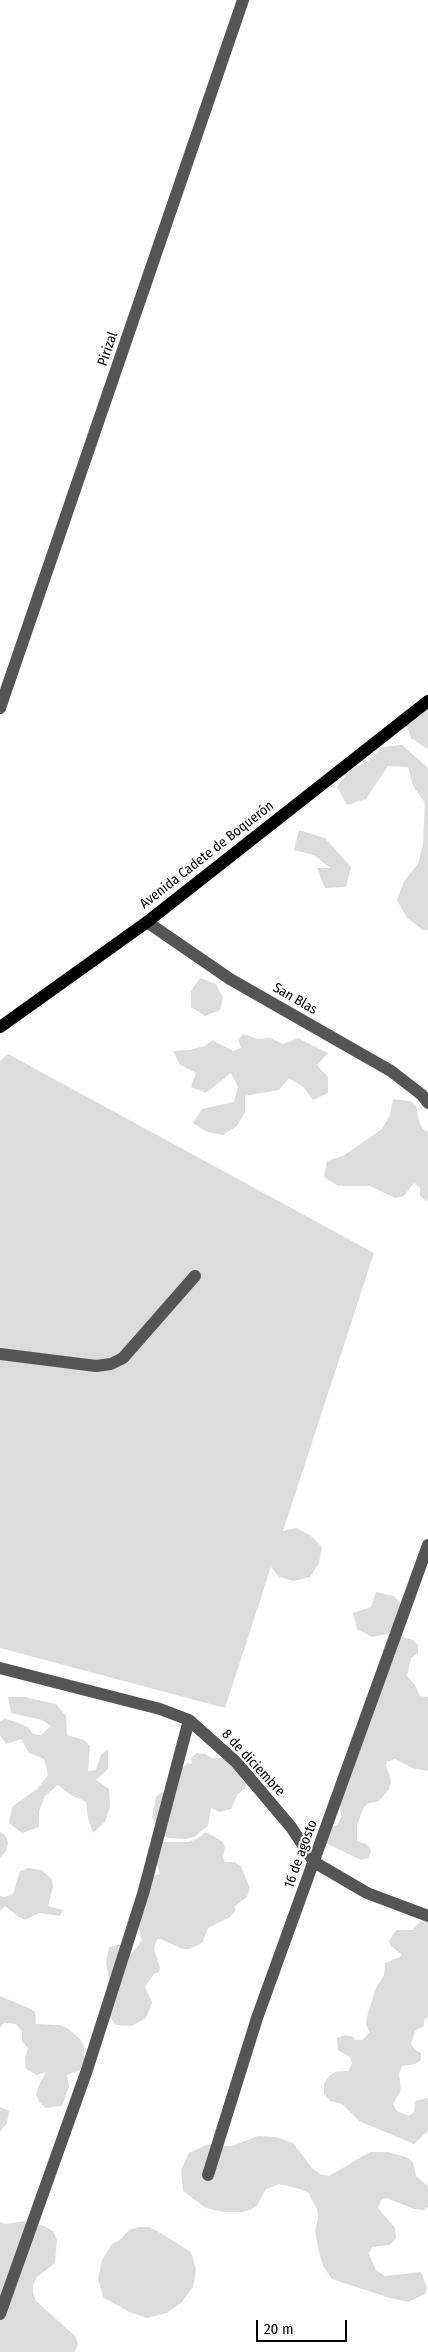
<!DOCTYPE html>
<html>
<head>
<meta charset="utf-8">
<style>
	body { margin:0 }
	#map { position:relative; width:428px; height:2352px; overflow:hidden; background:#fff; font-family:"Fira Sans Condensed",sans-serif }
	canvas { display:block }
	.scale { position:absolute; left:256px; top:2320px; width:91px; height:22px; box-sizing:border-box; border:2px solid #000; border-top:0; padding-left:6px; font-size:15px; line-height:18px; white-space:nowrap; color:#000; -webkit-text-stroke:4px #fff; paint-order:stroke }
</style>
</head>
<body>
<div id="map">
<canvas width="428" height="2352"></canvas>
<div class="scale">20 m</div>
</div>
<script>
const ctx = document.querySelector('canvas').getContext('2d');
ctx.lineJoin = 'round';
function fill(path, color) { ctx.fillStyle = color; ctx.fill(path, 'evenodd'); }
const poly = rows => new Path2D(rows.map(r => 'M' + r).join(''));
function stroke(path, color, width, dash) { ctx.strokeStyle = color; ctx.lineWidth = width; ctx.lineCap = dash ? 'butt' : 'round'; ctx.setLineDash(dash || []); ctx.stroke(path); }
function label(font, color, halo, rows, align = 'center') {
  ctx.font = font + ' "Fira Sans Condensed",sans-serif'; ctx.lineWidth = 4; ctx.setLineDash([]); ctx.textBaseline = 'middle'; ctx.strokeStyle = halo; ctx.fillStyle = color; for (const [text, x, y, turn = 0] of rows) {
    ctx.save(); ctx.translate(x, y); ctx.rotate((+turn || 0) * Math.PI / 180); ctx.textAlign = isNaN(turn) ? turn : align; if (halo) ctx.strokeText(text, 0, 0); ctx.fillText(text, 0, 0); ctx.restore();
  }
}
const green = poly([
	[428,699,428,749,411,738,405,719],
	[402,745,428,768,428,930,423,930,407,918,397,900,404,881,418,864,423,844,425,803,413,786,408,767,388,766,366,799,347,805,337,787,350,770,368,761,382,747],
	[299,830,325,838,351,867,346,887,325,888,317,868,330,868,314,855,294,850],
	[200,978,216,984,223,998,220,1010,205,1016,191,1007,191,991],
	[243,1034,258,1039,270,1038,283,1044,298,1038,328,1053,317,1065,328,1077,328,1093,313,1100,303,1087,289,1078,279,1090,245,1096,245,1112,237,1126,223,1135,207,1132,193,1123,202,1109,234,1102,238,1087,231,1073,206,1093,191,1087,196,1073,180,1065,173,1051,189,1050,205,1046,212,1040,233,1051,241,1048,238,1040],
	[8,1054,374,1253,283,1531,297,1528,311,1536,322,1547,319,1563,310,1577,294,1581,279,1577,271,1567,225,1708,0,1648,0,1061],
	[393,1099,409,1101,416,1105,419,1122,423,1129,428,1132,428,1202,420,1196,420,1188,414,1183,404,1196,395,1198,370,1186,338,1186,324,1177,327,1161,343,1156,382,1129,390,1115],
	[376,1592,394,1596,405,1608,401,1624,387,1634,372,1637,357,1629,353,1613,371,1607],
	[396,1635,413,1640,418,1645,418,1653,411,1658,407,1676,415,1685,420,1696,428,1697,428,1771,412,1768,395,1759,387,1762,386,1765,391,1781,389,1789,379,1801,367,1804,364,1807,357,1825,357,1841,366,1844,371,1850,369,1858,361,1860,326,1843,331,1827,337,1825,341,1818,340,1805,360,1715,392,1656,396,1656,394,1654],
	[8,1697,24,1697,56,1704,66,1716,67,1735,84,1740,90,1746,88,1771,96,1770,101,1755,108,1749,108,1769,96,1780,109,1789,110,1806,105,1822,93,1833,88,1818,86,1802,71,1795,58,1785,45,1796,39,1811,39,1827,22,1833,9,1823,12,1807,38,1788,48,1775,44,1759,29,1753,21,1739,6,1744,0,1735,0,1721,5,1719,13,1721,28,1727,33,1734,41,1735,51,1726,42,1720,11,1713],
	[197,1753,205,1754,212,1758,223,1758,238,1766,241,1778,246,1784,245,1788,238,1794,231,1809,219,1812,211,1808,208,1826,194,1837,185,1839,168,1838,161,1834,152,1817,156,1797,162,1792,166,1793,182,1768,188,1763,192,1764,191,1758],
	[0,1832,5,1835,8,1843,6,1851,0,1858],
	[206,1832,223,1842,225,1846,223,1858,225,1862,234,1862,241,1866,250,1888,247,1897,234,1907,236,1910,230,1917,208,1928,202,1943,190,1949,182,1949,161,1939,157,1939,154,1949,160,1968,159,1972,154,1974,145,1987,152,2002,146,2018,132,2026,116,2025,106,2012,106,1995,109,1979,106,1963,109,1947,118,1945,122,1945,129,1953,133,1952,142,1941,138,1925,139,1917,146,1908,143,1905,153,1876,160,1874,157,1864,163,1842,188,1842,197,1839],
	[28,1868,41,1870,52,1879,53,1887,48,1906,63,1910,60,1916,39,1913,25,1920,17,1916,5,1906,0,1911,0,1896,5,1897,13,1894,20,1871],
	[421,1921,428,1922,428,2017,424,2020,424,2026,415,2031,411,2044,415,2050,421,2053,421,2060,415,2064,402,2066,399,2074,401,2090,393,2104,397,2111,409,2116,414,2112,415,2101,428,2098,428,2131,414,2144,359,2121,342,2104,330,2101,324,2094,324,2084,329,2076,335,2072,348,2071,352,2064,350,2057,338,2050,337,2038,345,2035,353,2037,356,2040,362,2040,370,2032,366,2025,367,2017,375,1990,384,1975,385,1963,400,1957,401,1954,391,1946,389,1942,393,1934,397,1930,412,1930],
	[0,1996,31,2009,35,2012,36,2024,60,2025,67,2028,81,2040,84,2047,84,2063,80,2070,67,2075,69,2087,62,2106,46,2108,39,2102,36,2095,38,2087,46,2072,37,2075,26,2069,25,2057,28,2048,22,2041,22,2031,16,2024,4,2023,0,2028],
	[0,2107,9,2111,7,2123,0,2132],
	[258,2136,276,2137,293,2143,312,2168,320,2174,329,2176,370,2152,388,2152,406,2157,413,2162,416,2176,428,2186,428,2207,424,2210,414,2209,387,2198,382,2199,378,2208,395,2228,396,2238,390,2245,372,2247,369,2254,376,2270,385,2276,421,2272,427,2288,425,2294,408,2302,390,2298,332,2279,323,2266,318,2248,315,2231,318,2218,317,2209,308,2193,300,2189,279,2184,266,2189,257,2205,250,2210,241,2212,223,2212,206,2208,183,2191,181,2170,189,2153,206,2145,232,2146],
	[26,2221,44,2226,53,2231,57,2240,55,2263,37,2277,33,2285,33,2293,36,2301,75,2336,78,2345,74,2352,0,2352,0,2222,5,2224],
	[139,2227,149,2227,157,2231,191,2252,196,2269,193,2287,181,2303,167,2313,147,2318,129,2312,103,2297,98,2279,102,2260,111,2245,121,2239,129,2230]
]);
const minor = poly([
	[0,708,243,0],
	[147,922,230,979,391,1071,422,1095,428,1103],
	[0,1354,96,1366,111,1364,123,1358,195,1276],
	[0,1668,160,1709,189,1720,236,1762,291,1827,314,1862,367,1893,428,1916],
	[208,2175,257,2018,428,1545],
	[0,2314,87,2070,143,1894,189,1720]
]);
const major = poly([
	[0,1027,147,922,428,701]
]);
const streetNames = [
	["Pirizal",108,349,-71],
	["Avenida Cadete de Boquerón",207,855,-38],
	["San Blas",295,999,30],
	["8 de diciembre",253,1763,47],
	["16 de agosto",301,1854,-70]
];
fill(green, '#dcdcdc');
stroke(minor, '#555', 12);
stroke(major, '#000', 12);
label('14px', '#000', '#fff', streetNames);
</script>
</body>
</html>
